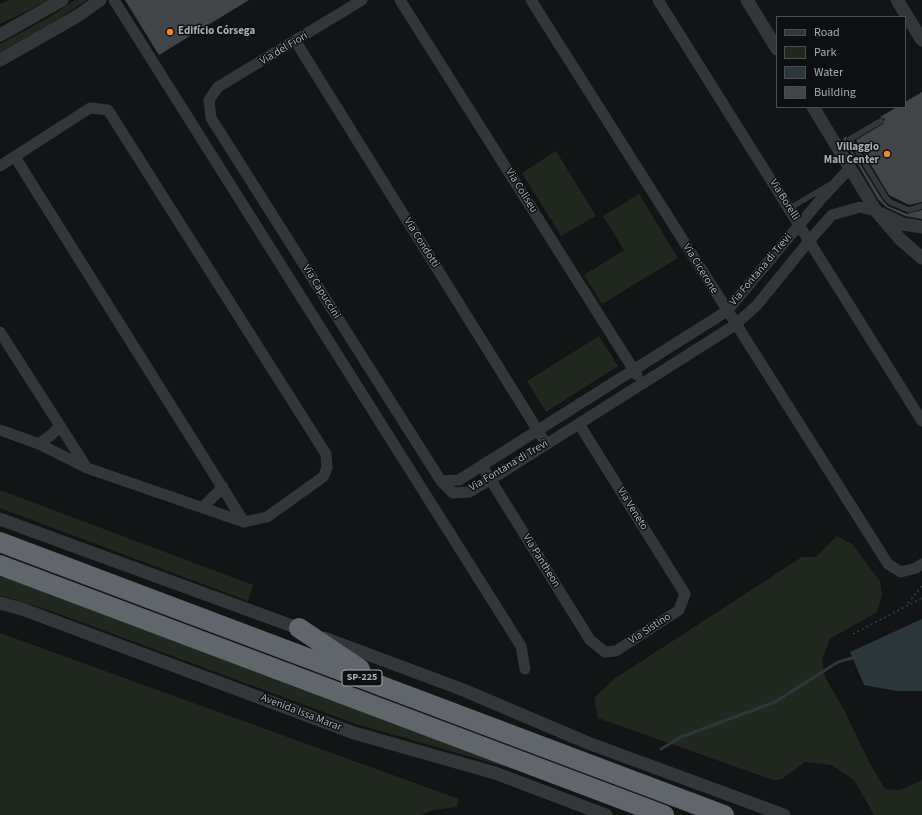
<!DOCTYPE html>
<html>
<head>
<meta charset="utf-8">
<style>
	body { margin:0 }
	#map { position:relative; width:922px; height:815px; overflow:hidden; background:#131415; font-family:"Source Sans 3",sans-serif }
	canvas { display:block }
	.legend { position:absolute; left:776px; top:16px; width:130px; height:92px; box-sizing:border-box; background:#0e0f10; border:1px solid #4a4f52; margin:0; padding:5px 7px; list-style:none; font-size:12px; color:#a5aeb6 }
	.legend li { display:flex; align-items:center; gap:8px; height:20px }
	.legend b { width:20px; border:1px solid #4a4f52 }
</style>
</head>
<body>
<div id="map">
<canvas width="922" height="815"></canvas>
<ul class="legend">
<li><b style="height:5px;background:#34373a"></b>Road</li>
<li><b style="height:11px;background:#202820"></b>Park</li>
<li><b style="height:11px;background:#2c373b"></b>Water</li>
<li><b style="height:11px;background:#424548"></b>Building</li>
</ul>
</div>
<script>
const ctx = document.querySelector('canvas').getContext('2d');
ctx.lineJoin = 'round';
function fill(path, color) { ctx.fillStyle = color; ctx.fill(path, 'evenodd'); }
const poly = rows => new Path2D(rows.map(r => 'M' + r).join(''));
function stroke(path, color, width, dash) { ctx.strokeStyle = color; ctx.lineWidth = width; ctx.lineCap = dash ? 'butt' : 'round'; ctx.setLineDash(dash || []); ctx.stroke(path); }
function label(font, color, halo, rows, align = 'center') {
  ctx.font = font + ' "Source Sans 3",sans-serif'; ctx.lineWidth = 3; ctx.setLineDash([]); ctx.textBaseline = 'middle'; ctx.strokeStyle = halo; ctx.fillStyle = color; for (const [text, x, y, turn = 0] of rows) {
    ctx.save(); ctx.translate(x, y); ctx.rotate((+turn || 0) * Math.PI / 180); ctx.textAlign = isNaN(turn) ? turn : align; if (halo) ctx.strokeText(text, 0, 0); ctx.fillText(text, 0, 0); ctx.restore();
  }
}
const green = poly([
	[9,0,49,0,0,24,0,4],
	[75,0,87,0,50,24,0,52,0,44,48,18],
	[556,151,596,216,561,236,522,173],
	[639,194,678,258,602,304,584,275,624,250,603,216],
	[599,336,618,366,546,412,527,381],
	[0,490,253,585,248,601,0,508],
	[837,536,852,544,880,581,882,595,877,612,830,639,822,659,825,677,844,710,869,762,885,789,900,790,922,780,922,815,874,815,854,780,831,765,805,762,782,779,773,780,598,718,594,698,614,679,802,557,816,557],
	[0,576,17,582,516,770,356,724,51,611,0,595],
	[0,633,459,799,457,807,433,810,422,815,0,815]
]);
const water = poly([
	[922,619,922,691,897,691,864,685,850,652]
]);
const stream = poly([
	[661,749,681,737,775,702,838,662,856,657]
]);
const building = poly([
	[125,0,249,0,159,55],
	[922,92,922,202,909,205,889,195,856,140,883,124,885,119,880,117,897,107,905,107,905,102],
	[847,136,846,141,883,201,888,206,907,214,922,210,922,219,905,216,886,207,878,199,843,139]
]);
const path = poly([
	[908,603,922,586],
	[853,634,922,598]
]);
const service = poly([
	[881,121,850,139,886,198,890,202,909,210,922,206],
	[790,208,829,185]
]);
const minor = poly([
	[114,0,521,646,525,669],
	[362,0,218,87,209,100,211,118,441,481,453,493,469,492,490,480,735,325,757,305,809,241,832,215,860,207,876,211],
	[400,0,637,375],
	[531,0,888,564,901,572,916,568,922,564],
	[658,0,922,421],
	[296,42,542,437],
	[15,157,244,522],
	[0,166,90,108,108,110,326,454,327,468,323,477,267,517,244,522,87,468,39,444,0,430],
	[0,332,87,468],
	[39,444,51,435,60,426],
	[482,466,590,640,605,652,616,651,679,610,685,594,579,424],
	[441,481,459,480,727,311,821,199,850,168],
	[203,507,223,487]
]);
const tertiary = poly([
	[747,0,777,49],
	[897,0,922,40],
	[0,35,62,0],
	[0,60,79,15,100,0],
	[813,107,876,211,900,239,922,258],
	[882,214,903,224,922,227],
	[0,519,306,631],
	[0,603,22,609,354,733,495,773,606,815],
	[324,638,461,689,588,743,784,815]
]);
const motorway = poly([
	[0,542,724,815],
	[0,565,664,815],
	[299,628,360,669]
]);
const markers = [
	[170,32,4,"#f2872f"],
	[887,154,4,"#f2872f"]
];
const shields = [
	[362,678,40]
];
const shieldNames = [
	["SP-225",362,678]
];
const poiNames = [
	["Edifício Córsega",178,32],
	["Villaggio",879,148,"right"],
	["Mall Center",879,161,"right"]
];
const streetNames = [
	["Via del Fiori",284,49,-31],
	["Via Coliseu",521,191,58],
	["Via Borelli",784,200,58],
	["Via Condotti",421,243,58],
	["Via Cicerone",700,269,58],
	["Via Fontana di Trevi",761,270,-50],
	["Via Capuccini",321,292,58],
	["Via Fontana di Trevi",509,466,-31],
	["Via Veneto",632,509,58],
	["Via Pantheon",541,561,58],
	["Via Sistino",650,629,-33],
	["Avenida Issa Marar",301,713,21]
];
fill(green, '#202820');
fill(water, '#2c373b');
stroke(stream, '#2c373b', 3);
fill(building, '#424548');
stroke(path, '#3a3e41', 1.5, [2, 3]);
stroke(service, '#34373a', 5.5);
stroke(minor, '#34373a', 11);
stroke(tertiary, '#34373a', 13);
stroke(motorway, '#60666b', 20);
for (const [x, y, r, color] of markers) { const dot = new Path2D(); dot.arc(x, y, r, 0, 2 * Math.PI); ctx.fillStyle = color; ctx.fill(dot); stroke(dot, '#0e0f10', 1.5); }
for (const [x, y, w] of shields) { const box = new Path2D(); box.roundRect(x - w / 2, y - 8, w, 16, 3); ctx.fillStyle = '#0e0f10'; ctx.fill(box); stroke(box, '#a5aeb6', 1); }
label('bold 10px', '#a5aeb6', null, shieldNames);
label('bold 11px', '#a5aeb6', '#0e0f10', poiNames, 'left');
label('11px', '#a5aeb6', '#0e0f10', streetNames);
</script>
</body>
</html>
